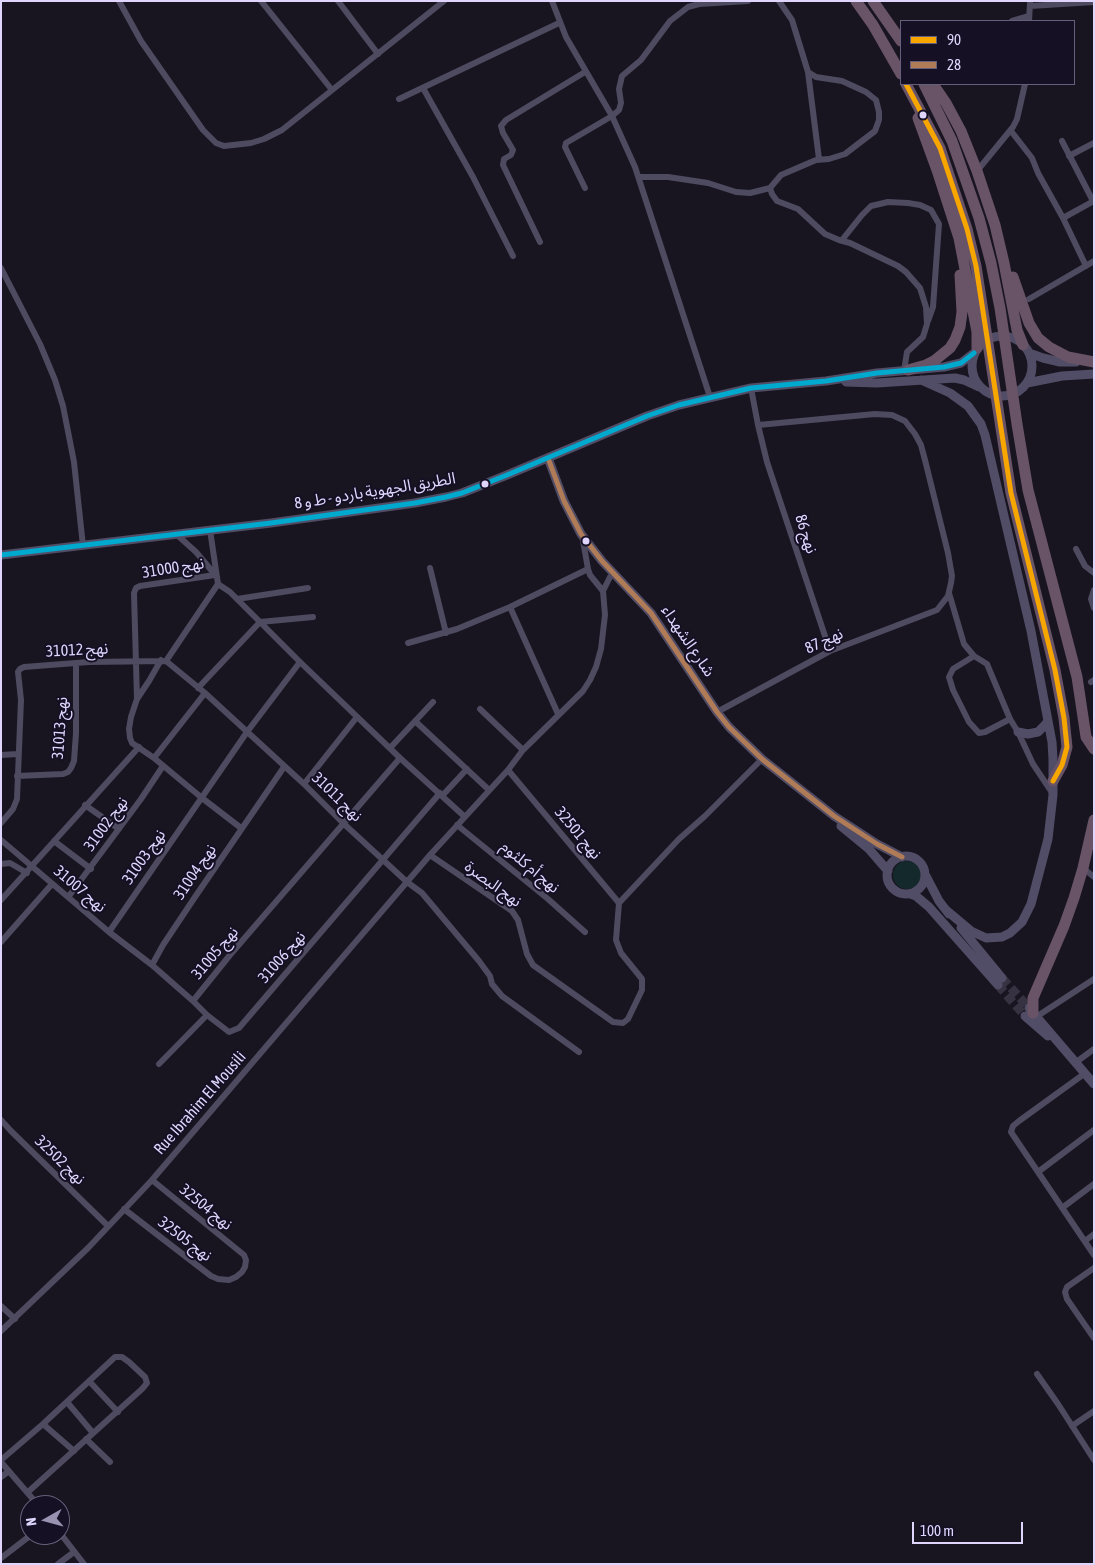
<!DOCTYPE html>
<html>
<head>
<meta charset="utf-8">
<style>
	body { margin:0 }
	#map { position:relative; width:1095px; height:1565px; overflow:hidden; background:#181520; font-family:"Asap Condensed",sans-serif }
	canvas { display:block }
	.frame { position:absolute; inset:0; border:2px solid #dfd5fd; pointer-events:none }
	.legend { position:absolute; left:900px; top:20px; width:175px; height:65px; box-sizing:border-box; background:#161025; border:1px solid #665f7b; margin:0; padding:6px 9px; list-style:none; font-size:15px; color:#dfd5fd }
	.legend li { display:flex; align-items:center; gap:10px; height:25px }
	.legend b { width:25px; border:1px solid #665f7b }
	.north { position:absolute; left:20px; top:1495px; width:50px; height:50px; box-sizing:border-box; background:#161025; border:1px solid #665f7b; border-radius:50%; rotate:263deg; font-size:14px; font-weight:700; line-height:20px; text-align:center; color:#dfd5fd }
	.north::after { content:''; display:block; margin:auto; width:18px; height:22px; background:#9992b0; clip-path:polygon(50% 0,100% 100%,50% 72%,0 100%) }
	.scale { position:absolute; left:912px; top:1522px; width:111px; height:22px; box-sizing:border-box; border:2px solid #dfd5fd; border-top:0; padding-left:6px; font-size:15px; line-height:18px; white-space:nowrap; color:#dfd5fd; -webkit-text-stroke:4px #161025; paint-order:stroke }
</style>
</head>
<body>
<div id="map">
<canvas width="1095" height="1565"></canvas>
<div class="frame"></div>
<ul class="legend">
<li><b style="height:6px;background:#f7a600"></b>90</li>
<li><b style="height:6px;background:#b07c57"></b>28</li>
</ul>
<div class="north">N</div>
<div class="scale">100 m</div>
</div>
<script>
const ctx = document.querySelector('canvas').getContext('2d');
ctx.lineJoin = 'round';
function fill(path, color) { ctx.fillStyle = color; ctx.fill(path, 'evenodd'); }
const poly = rows => new Path2D(rows.map(r => 'M' + r).join(''));
function stroke(path, color, width, dash) { ctx.strokeStyle = color; ctx.lineWidth = width; ctx.lineCap = dash ? 'butt' : 'round'; ctx.setLineDash(dash || []); ctx.stroke(path); }
function label(font, color, halo, rows, align = 'center') {
  ctx.font = font + ' "Asap Condensed","Noto Sans Arabic",sans-serif'; ctx.lineWidth = 4; ctx.setLineDash([]); ctx.textBaseline = 'middle'; ctx.strokeStyle = halo; ctx.fillStyle = color; for (const [text, x, y, turn = 0] of rows) {
    ctx.save(); ctx.translate(x, y); ctx.rotate((+turn || 0) * Math.PI / 180); ctx.textAlign = isNaN(turn) ? turn : align; if (halo) ctx.strokeText(text, 0, 0); ctx.fillText(text, 0, 0); ctx.restore();
  }
}
const green = poly([
	'893 875a14 14 0 1 1 28 0a14 14 0 1 1-28 0Z'
]);
const secondaryTunnel = poly([
	[1002,978,1029,1008],
	[998,985,1025,1016]
]);
const street = poly([
	[119,1,141,41,203,130,216,143,224,146,251,143,264,139,282,130,444,1],
	[261,1,332,90],
	[338,1,378,54],
	[552,1,566,37,612,116,635,167,710,397],
	[779,1,792,20,808,72,819,159],
	[1030,6,1094,2],
	[1012,21,1029,16],
	[1029,21,1030,3],
	[423,88,473,177,513,256],
	[399,99,559,23],
	[1011,131,1032,158,1038,173,1063,218,1086,266],
	[1062,141,1093,201],
	[1069,156,1094,143],
	[977,171,1013,127,1017,119,1025,84],
	[639,177,668,177,708,183,736,192,750,193,770,188,781,175,816,160,829,159,845,154,875,131,879,120,879,112,876,100,866,92,842,81,816,77,808,72],
	[585,188,565,147,566,143,612,116,619,110,621,103,619,89,622,76,641,60,670,21,688,7,699,4,748,1],
	[770,188,772,194,777,201,798,209,825,234,839,240,850,243,898,266,906,272,920,288,926,307,927,324,923,337,907,352,904,371],
	[1063,218,1094,201],
	[842,240,862,215,871,206,888,202,908,203,920,205,931,210,939,224,933,307,928,321],
	[540,242,503,165,504,159,511,155,513,150,503,133,501,126,506,120,585,72],
	[1,268,40,344,55,380,63,406,74,462,83,546],
	[1029,299,1094,261],
	[751,388,758,425,767,462,830,651],
	[176,534,196,552,217,577],
	[582,535,588,569,590,575,603,591],
	[1076,549,1085,566,1094,573],
	[430,568,446,633],
	[218,584,230,592,300,662,400,758,465,817],
	[1094,590,1091,599,1094,608],
	[949,593,964,644,974,656,987,664,1010,719,1018,732,1033,764,1053,794],
	[237,599,308,588],
	[510,607,558,714],
	[408,643,457,629,510,607,588,569],
	[974,656,953,669,949,677,953,690,969,722,979,733,985,732,1010,719],
	[161,660,149,681,137,699,131,717,129,729,130,738,132,743,154,758,205,693],
	[166,661,218,584,210,530],
	[1091,682,1094,680],
	[198,688,260,622,313,617],
	[137,699,134,593,136,588,140,586,215,575],
	[480,709,523,750],
	[717,712,830,651,937,610,948,596,951,583,952,576,948,553,925,460,921,445,915,434,905,421,892,415,875,414,758,425],
	[415,721,489,790],
	[390,748,433,702],
	[1,755,17,754],
	[154,758,202,798,241,828],
	[508,770,619,903],
	[17,776,63,774,68,772,71,768,74,761,76,733,76,664],
	[304,784,357,717],
	[442,796,467,769],
	[85,805,119,829],
	[1,823,13,809,17,799,21,700,18,672,20,669,24,667,89,662,166,661,205,693,304,784,343,823,407,882,422,893,479,961,490,976,492,984,502,996,579,1052],
	[457,825,548,899,585,932],
	[1,840,109,932,152,965,193,1001,207,1015,229,1032,239,1028,440,793],
	[54,841,91,869],
	[430,855,512,911,518,920,527,954,533,965,613,1022,623,1023,628,1019,642,990,642,979,621,953,616,940,619,903,679,839,705,816,762,759],
	[1,864,10,863,27,873],
	[1083,868,1094,877],
	[69,896,141,799,163,766],
	[1,900,139,747],
	[109,932,247,732,300,662],
	[1,942,52,884],
	[152,965,163,945,195,897,284,767],
	[193,1001,230,955,400,758],
	[1036,1017,1094,979],
	[1075,1063,1094,1049],
	[159,1064,207,1015],
	[1084,1074,1019,1121,1013,1126,1011,1132,1094,1255],
	[1,1120,11,1131,108,1226],
	[1038,1172,1094,1130],
	[1062,1208,1094,1184],
	[124,1209,211,1276,218,1279,229,1280,236,1277,242,1272,245,1267,246,1260,244,1255,152,1180],
	[1085,1241,1094,1234],
	[1094,1268,1067,1287,1065,1292,1067,1299,1094,1338],
	[1,1306,15,1319],
	[1,1331,88,1248,152,1180,430,855,508,770,523,750,583,691,590,680,596,667,601,649,605,615,603,591,610,577,614,573],
	[1037,1374,1058,1404,1094,1460],
	[90,1382,118,1412],
	[67,1402,93,1433],
	[43,1424,74,1451],
	[1072,1426,1094,1411],
	[86,1439,110,1462],
	[1,1460,43,1424,115,1357,122,1357,129,1362,145,1377,147,1383,142,1389,28,1492],
	[1,1462,38,1505],
	[1,1477,9,1471],
	[60,1533,84,1564],
	[1,1558,31,1535],
	[58,1564,74,1552]
]);
const secondary = poly([
	'972 366a30 30 0 1 1 60 0a30 30 0 1 1-60 0Z',
	[1029,353,1043,358,1060,362,1076,362],
	[921,380,950,393,968,406,981,424,985,435,1031,631,1052,742,1053,759,1053,795,1048,839,1031,904,1022,922,1010,933,1002,937,986,938,971,931,946,910],
	[846,382,877,383,955,378,964,380,979,387],
	[1027,383,1062,376,1094,374],
	[548,458,564,501,581,534,602,561,651,613,717,712,729,727,762,759,834,816,877,844,902,857],
	[1,555,271,523,415,503,446,497,462,493,507,475,647,416,679,405,751,388,826,381,877,373,944,367,961,363,974,353],
	[1018,732,1028,734,1038,732,1045,725,1048,721],
	[841,826,869,849,888,871],
	'887 875a19 19 0 1 1 38 0a19 19 0 1 1-38 0Z',
	[926,876,939,901,949,914],
	[910,894,916,896,929,907,998,985],
	[961,928,1002,978],
	[1029,1008,1094,1084],
	[1025,1016,1048,1036]
]);
const highway = poly([
	[856,1,873,25,901,74],
	[873,1,901,41],
	[906,84,940,148,967,229,976,266,1011,493,1055,670,1064,718,1067,747,1062,765,1053,781],
	[924,84,952,141,979,218,991,263,1000,308,1017,424,1028,490,1077,677,1086,737,1094,749],
	[933,84,946,103,961,131,977,171,995,225,1004,263,1017,330,1023,345],
	[918,118,937,170,959,238,977,332,977,348],
	[1013,277,1029,323,1038,338,1049,347,1068,357,1094,362],
	[908,370,926,365,934,361,950,348,955,340,960,327,962,312,960,275],
	[1033,1013,1033,998,1064,926,1074,898,1083,868,1094,820]
]);
const bus1 = poly([
	[906,84,940,148,967,229,976,266,1011,493,1055,670,1064,718,1067,747,1062,765,1053,781]
]);
const bus2 = poly([
	[548,458,564,501,581,534,602,561,651,613,717,712,729,727,762,759,834,816,877,844,902,857]
]);
const bus3 = poly([
	[1,555,271,523,415,503,446,497,462,493,507,475,647,416,679,405,751,388,826,381,877,373,944,367,961,363,974,353]
]);
const markers = [
	[923,115,4.5,"#dfd5fd"],
	[485,484,4.5,"#dfd5fd"],
	[586,541,4.5,"#dfd5fd"]
];
const streetNames = [
	["الطريق الجهوية باردو - ط و 8",375,491,-9],
	["نهج 86",806,534,72],
	["نهج 31000",173,568,-9],
	["شارع الشهداء",688,641,56],
	["نهج 87",824,641,-25],
	["نهج 31012",77,650,-3],
	["نهج 31013",60,728,-86],
	["نهج 31011",337,797,44],
	["نهج 31002",106,824,-54],
	["نهج 32501",578,833,50],
	["نهج 31003",144,857,-55],
	["نهج أم كلثوم",530,867,40],
	["نهج 31004",195,872,-56],
	["نهج البصرة",493,884,36],
	["نهج 31007",80,889,40],
	["نهج 31005",215,953,-50],
	["نهج 31006",282,957,-49],
	["Rue Ibrahim El Mousili",200,1103,-49],
	["نهج 32502",60,1160,44],
	["نهج 32504",206,1207,39],
	["نهج 32505",185,1239,37]
];
fill(green, '#14292c');
stroke(secondaryTunnel, '#363241', 9, [9, 4.5]);
stroke(street, '#4e4a60', 6);
stroke(secondary, '#524d66', 9);
stroke(highway, '#695367', 11);
stroke(bus1, '#f7a600', 5);
stroke(bus2, '#b07c57', 5);
stroke(bus3, '#00a9ce', 5);
for (const [x, y, r, color] of markers) { const dot = new Path2D(); dot.arc(x, y, r, 0, 2 * Math.PI); ctx.fillStyle = color; ctx.fill(dot); stroke(dot, '#161025', 2); }
label('16px', '#dfd5fd', '#161025', streetNames);
</script>
</body>
</html>
